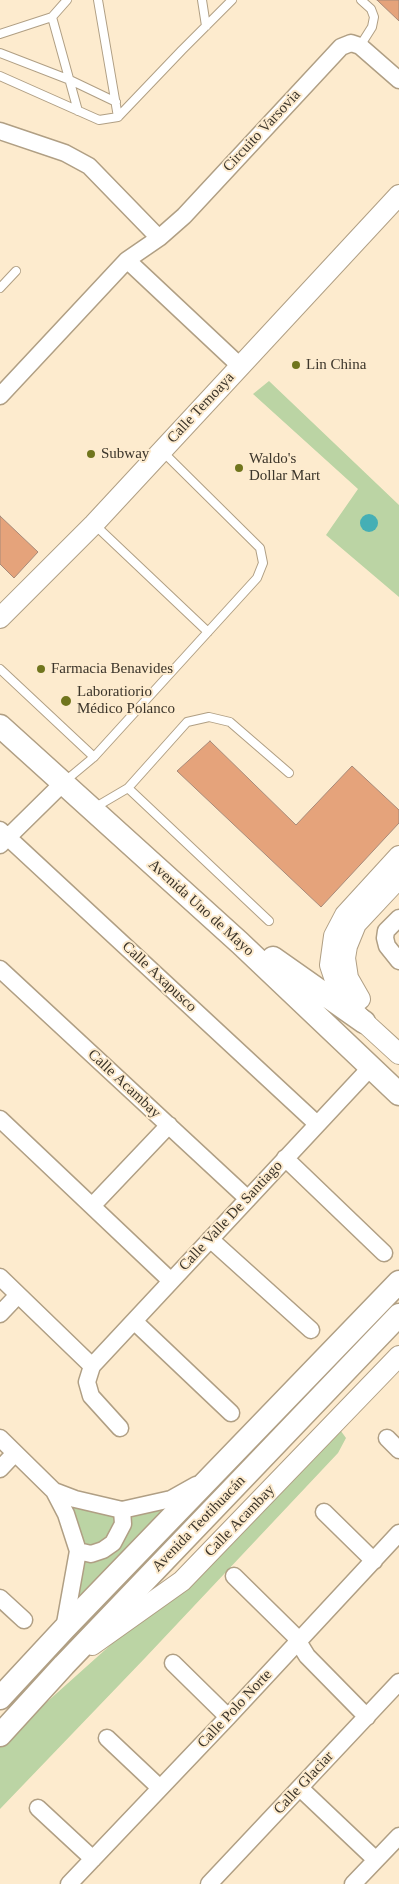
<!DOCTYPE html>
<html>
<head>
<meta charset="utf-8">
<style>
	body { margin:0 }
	canvas { display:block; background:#fdebce }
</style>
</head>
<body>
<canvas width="399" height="1884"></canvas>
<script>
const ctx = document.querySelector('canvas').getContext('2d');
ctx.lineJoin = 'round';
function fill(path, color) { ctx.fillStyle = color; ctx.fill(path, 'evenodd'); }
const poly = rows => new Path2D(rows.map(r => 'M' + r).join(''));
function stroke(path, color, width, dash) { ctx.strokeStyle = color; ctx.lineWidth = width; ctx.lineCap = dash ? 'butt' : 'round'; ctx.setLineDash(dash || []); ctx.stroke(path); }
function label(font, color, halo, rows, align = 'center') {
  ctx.font = font + ' "Times New Roman",serif'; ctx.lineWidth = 4; ctx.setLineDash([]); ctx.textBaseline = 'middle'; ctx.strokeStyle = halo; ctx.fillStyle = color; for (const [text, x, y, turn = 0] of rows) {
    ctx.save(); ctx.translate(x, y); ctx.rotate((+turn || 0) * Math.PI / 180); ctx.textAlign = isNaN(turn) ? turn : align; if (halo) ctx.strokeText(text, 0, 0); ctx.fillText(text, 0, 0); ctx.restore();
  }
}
const green = poly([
	[269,381,399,505,399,597,326,535,358,489,253,394],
	[338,1427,346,1438,338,1453,145,1658,0,1809,0,1744,115,1641],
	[72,1505,115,1515,116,1523,105,1545,85,1547,70,1507],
	[168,1508,76,1613,80,1554,91,1556,125,1516]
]);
const water = poly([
	'360 523a9 9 0 1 1 18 0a9 9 0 1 1-18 0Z'
]);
const building = poly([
	[377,0,399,0,399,21,377,0],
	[0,516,38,552,14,578,0,564,0,516],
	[210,741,296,825,352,766,399,810,399,823,321,907,177,771,210,741]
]);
const service = poly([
	[98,0,118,117],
	[202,0,206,26],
	[52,17,78,111],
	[0,34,52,17,67,0],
	[360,46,372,27,374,17,371,9,361,0],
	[0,53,70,80,116,102],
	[0,76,99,120,118,117,182,50,232,0],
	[0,288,16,271],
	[95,525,208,632],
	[0,669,94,757],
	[64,782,94,757,257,578,263,563,260,548,163,452],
	[128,788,187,722,209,717,230,722,289,773],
	[94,808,128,788,269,921]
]);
const minor = poly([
	[0,131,65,153,89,166,159,238],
	[127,260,240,366],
	[0,396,127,260,159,238,184,216,341,47,351,43,360,46,399,80],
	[0,830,317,1124],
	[0,845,63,783],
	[399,918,386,931,385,938,387,946,399,961],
	[0,969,248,1199],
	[0,1119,171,1281],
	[285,1158,384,1253],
	[93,1205,169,1125],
	[210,1239,311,1330],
	[0,1277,92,1366],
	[0,1314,18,1295],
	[134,1321,231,1413],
	[120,1428,91,1396,87,1382,92,1366,371,1067],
	[0,1438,54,1491,66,1514,78,1551,64,1629],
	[387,1438,399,1450],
	[0,1469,15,1453],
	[54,1491,75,1499,122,1510,171,1499,196,1485],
	[324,1512,374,1561],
	[78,1551,91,1554,103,1550,113,1543,123,1524,122,1510],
	[234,1576,294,1635,307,1656,367,1717],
	[0,1598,24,1620],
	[173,1663,228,1717],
	[107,1738,160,1788],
	[300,1788,376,1860],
	[38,1808,93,1859],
	[69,1884,228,1717,399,1533],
	[209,1884,399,1682],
	[353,1884,399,1836]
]);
const tertiary = poly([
	[0,618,94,524,399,195],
	[399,856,345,915,334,936,330,965,337,986,348,1005,364,1022,399,1054],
	[360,999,348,978,345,958,347,946,356,924,399,878],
	[92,1645,182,1581,399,1356]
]);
const secondary = poly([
	[0,726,240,943,399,1094],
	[273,958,364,1022],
	[0,1698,64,1629,399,1282],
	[0,1735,64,1665,399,1315]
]);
const markers = [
	[296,365,5,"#70751d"],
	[91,454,5,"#70751d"],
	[239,468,5,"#70751d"],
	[41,669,5,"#70751d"],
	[66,701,6,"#70751d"]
];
const streetNames = [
	["Circuito Varsovia",262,131,-47],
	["Calle Temoaya",201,408,-47],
	["Avenida Uno de Mayo",201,908,42],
	["Calle Axapusco",159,977,43],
	["Calle Acambay",124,1084,43],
	["Calle Valle De Santiago",231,1216,-47],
	["Calle Acambay",240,1521,-46],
	["Avenida Teotihuacán",199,1524,-46],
	["Calle Polo Norte",235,1709,-47],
	["Calle Glaciar",304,1783,-47]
];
const poiNames = [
	["Lin China",306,365],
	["Subway",101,454],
	["Waldo's",249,459],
	["Dollar Mart",249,476],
	["Farmacia Benavides",51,669],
	["Laboratiorio",77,692],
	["Médico Polanco",77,709]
];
fill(green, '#bbd4a4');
fill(water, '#45afb5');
fill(building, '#e5a37b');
stroke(building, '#a78a79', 1);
stroke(service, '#b09f84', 10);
stroke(minor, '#b09f84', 19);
stroke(tertiary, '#b09f84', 22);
stroke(secondary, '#b09f84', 25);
stroke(service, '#fff', 8);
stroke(minor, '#fff', 16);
stroke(tertiary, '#fff', 20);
stroke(secondary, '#fff', 22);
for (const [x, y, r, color] of markers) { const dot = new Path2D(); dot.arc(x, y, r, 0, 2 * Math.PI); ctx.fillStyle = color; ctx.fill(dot); stroke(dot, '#fdebce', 2); }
label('15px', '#3c352a', '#fdebce', streetNames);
label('15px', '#3c352a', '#fdebce', poiNames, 'left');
</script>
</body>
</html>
